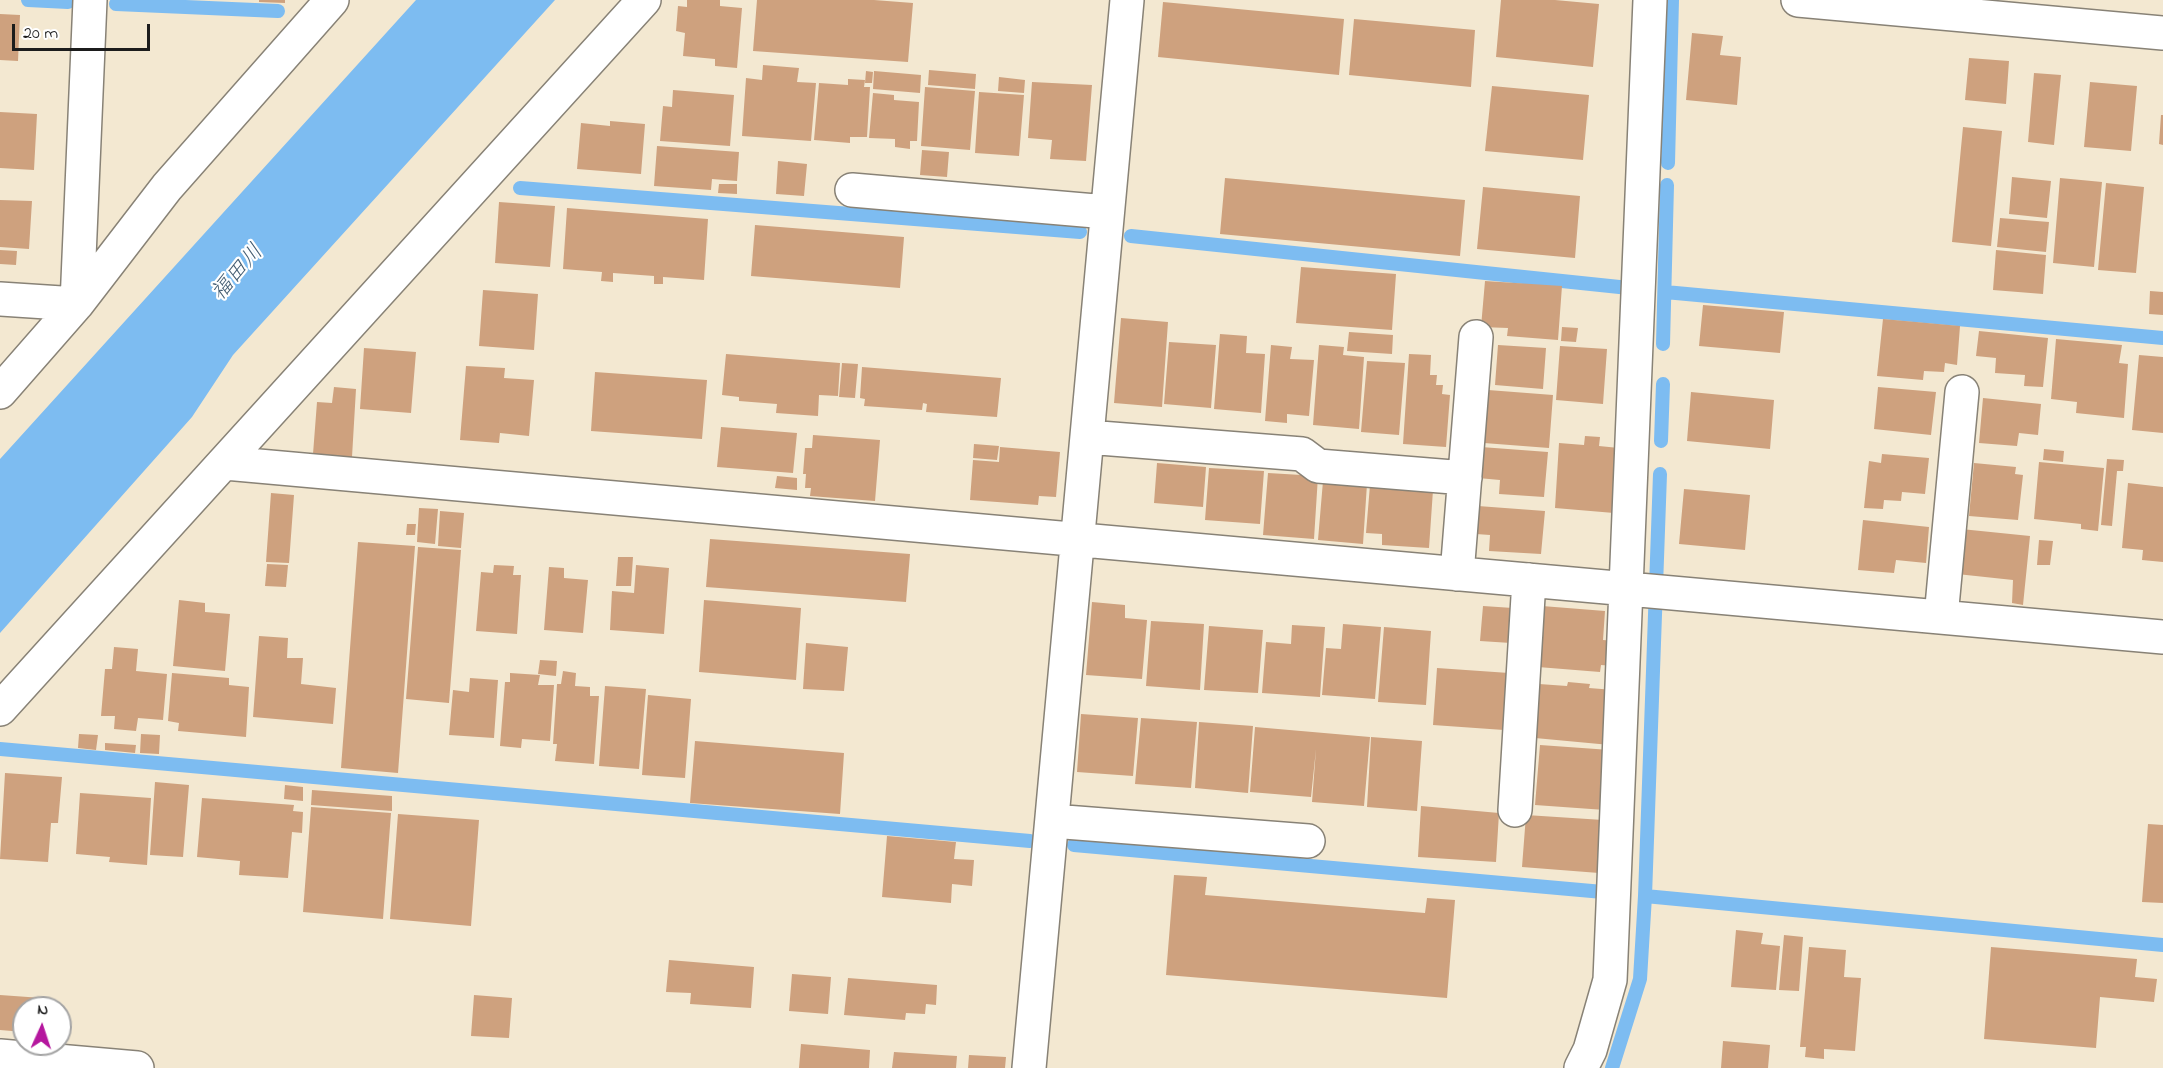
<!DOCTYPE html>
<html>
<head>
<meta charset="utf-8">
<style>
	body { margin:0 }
	#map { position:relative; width:2163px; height:1068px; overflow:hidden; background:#f3e8d1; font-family:"Indie Flower",sans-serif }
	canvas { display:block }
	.north { position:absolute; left:12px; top:996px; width:60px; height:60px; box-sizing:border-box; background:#fff; border:2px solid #a4a4a4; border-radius:50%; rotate:3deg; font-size:16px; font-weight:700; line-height:24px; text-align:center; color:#1c1c1c }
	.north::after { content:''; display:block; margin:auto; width:21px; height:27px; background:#b5179e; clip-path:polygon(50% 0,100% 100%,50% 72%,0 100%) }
	.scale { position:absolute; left:12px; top:24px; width:138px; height:27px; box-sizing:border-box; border:3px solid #1c1c1c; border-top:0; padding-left:8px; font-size:18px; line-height:21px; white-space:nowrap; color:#1c1c1c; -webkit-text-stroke:4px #fff; paint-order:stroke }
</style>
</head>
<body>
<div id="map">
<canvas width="2163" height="1068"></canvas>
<div class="north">N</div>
<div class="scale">20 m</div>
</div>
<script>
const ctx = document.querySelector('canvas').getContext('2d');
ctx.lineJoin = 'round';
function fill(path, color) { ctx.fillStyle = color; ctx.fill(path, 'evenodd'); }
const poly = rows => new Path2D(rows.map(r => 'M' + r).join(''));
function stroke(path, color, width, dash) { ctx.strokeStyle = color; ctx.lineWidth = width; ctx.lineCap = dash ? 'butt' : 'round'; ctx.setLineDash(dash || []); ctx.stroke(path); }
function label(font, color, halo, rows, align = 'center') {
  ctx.font = font + ' "Indie Flower","Klee One",sans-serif'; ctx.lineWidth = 4.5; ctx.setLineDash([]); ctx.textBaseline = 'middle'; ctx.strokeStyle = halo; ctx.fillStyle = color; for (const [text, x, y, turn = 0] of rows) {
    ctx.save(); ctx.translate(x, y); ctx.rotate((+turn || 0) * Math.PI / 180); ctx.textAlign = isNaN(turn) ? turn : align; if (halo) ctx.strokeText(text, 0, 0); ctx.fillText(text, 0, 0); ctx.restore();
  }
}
const water = poly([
	[416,0,555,0,233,355,192,417,0,633,0,459]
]);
const stream = poly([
	[28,0,68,2],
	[116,4,278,11],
	[1668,163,1672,0],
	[520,188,1080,232],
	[1131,236,1629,288],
	[1665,292,2163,338],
	[1663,344,1667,185],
	[1661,441,1663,384],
	[0,749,1030,841],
	[1074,845,1603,892],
	[1645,896,2163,945],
	[1612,1068,1640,979,1645,896,1660,474]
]);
const building = poly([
	[259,0,285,0,285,3,259,2],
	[687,0,720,0,720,6,742,8,737,68,715,66,715,59,683,56,685,33,676,31,678,6,687,7],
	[757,0,874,0,913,3,908,62,753,51],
	[1501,0,1555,0,1599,4,1593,67,1496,57],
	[1163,2,1344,19,1339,75,1158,57],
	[0,14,20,15,18,61,0,60],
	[1354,19,1475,30,1471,87,1349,75],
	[1692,33,1723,36,1720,55,1741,57,1737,105,1686,100],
	[1969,58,2009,61,2006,104,1965,100],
	[763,65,799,68,797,82,816,83,811,141,742,136,746,78,762,80],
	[929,70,976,74,975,89,928,85],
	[866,71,873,72,872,83,865,83],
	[874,71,921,75,920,93,873,89],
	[2034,73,2061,75,2054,145,2028,142],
	[999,77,1025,80,1024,93,998,91],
	[848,79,865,80,864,87,870,87,867,137,850,137,850,143,814,140,819,83,848,85],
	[1032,82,1092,85,1086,161,1050,159,1052,140,1028,138],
	[2090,82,2137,86,2131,151,2084,147],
	[1492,86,1589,95,1583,160,1485,151],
	[925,87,975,91,970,150,921,146],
	[673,90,734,95,730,146,660,141,663,106,672,107],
	[979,92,1024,95,1019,156,975,153],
	[873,93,894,95,894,100,919,102,917,141,910,141,910,149,895,147,895,139,869,138],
	[0,112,37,114,34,170,0,168],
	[2161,115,2163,115,2163,145,2159,144],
	[610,121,645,124,641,174,577,169,581,123,610,126],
	[1963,127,2002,131,1991,246,1952,242],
	[657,146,739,152,737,181,712,179,711,190,654,186],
	[922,150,949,152,947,177,920,175],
	[778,161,807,164,804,196,776,194],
	[2012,177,2051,181,2047,218,2009,214],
	[1225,178,1465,200,1460,256,1220,234],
	[2060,178,2102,182,2094,267,2053,263],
	[2106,183,2144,187,2136,273,2098,270],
	[719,184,737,184,737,194,718,193],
	[1483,187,1580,196,1575,258,1477,249],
	[0,200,32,201,29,249,0,247],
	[499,202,555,206,550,267,495,263],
	[567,208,708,219,704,280,663,277,663,284,654,284,654,276,613,273,613,282,601,281,602,272,563,269],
	[2000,218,2049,222,2046,252,1997,247],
	[755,225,904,237,900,288,751,276],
	[0,250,17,251,16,265,0,264],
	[1996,250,2046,255,2043,294,1993,290],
	[1301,267,1396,274,1392,330,1296,323],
	[1485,281,1562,286,1558,340,1507,336,1508,328,1481,327],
	[483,290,538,294,534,350,479,346],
	[2150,291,2163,292,2163,315,2149,314],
	[1703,305,1784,312,1780,353,1699,346],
	[1121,318,1168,322,1162,407,1114,403],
	[1883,319,1960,326,1957,365,1945,363,1944,372,1924,371,1923,380,1877,376],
	[1562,327,1578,328,1576,342,1561,341],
	[1979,331,2048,338,2043,387,2024,386,2025,375,1995,373,1996,358,1976,356],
	[1349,332,1393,335,1392,354,1347,351],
	[1220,334,1247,336,1246,353,1265,354,1261,413,1214,409],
	[2056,339,2122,345,2119,363,2128,364,2124,418,2076,413,2077,402,2051,399],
	[1169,342,1216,345,1211,408,1164,404],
	[1271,345,1292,347,1290,359,1314,360,1309,416,1287,414,1287,423,1265,421],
	[1319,345,1344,347,1343,355,1364,357,1359,429,1313,425],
	[1498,345,1546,348,1543,389,1495,385],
	[1560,346,1607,349,1603,404,1556,400],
	[364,348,416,352,411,413,360,409],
	[726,354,840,363,838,396,819,395,818,416,776,413,777,404,739,401,739,397,722,395],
	[1409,354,1431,355,1430,375,1437,375,1436,385,1443,385,1442,394,1450,395,1446,447,1403,444],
	[2139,355,2163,357,2163,433,2132,430],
	[1367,361,1405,363,1399,435,1361,432],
	[842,363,858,364,855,398,839,397],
	[466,366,505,368,504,378,534,380,529,436,500,433,499,443,460,440],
	[862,367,1001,378,997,417,926,412,927,404,923,403,922,410,864,406,865,399,860,398],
	[595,372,707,380,702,439,591,431],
	[334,387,356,389,352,457,313,454,317,402,332,403],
	[1878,387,1936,392,1931,435,1874,429],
	[1488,390,1553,395,1549,448,1484,443],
	[1691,392,1774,400,1770,449,1687,441],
	[1983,398,2041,404,2038,435,2019,433,2017,446,1979,443],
	[721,427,797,433,793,473,717,467],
	[813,435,880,440,875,501,810,496,811,488,805,488,806,474,803,474,805,448,812,448],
	[1585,436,1600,437,1599,446,1619,448,1614,513,1555,508,1559,443,1584,445],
	[974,444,999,446,997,460,973,458],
	[1000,447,1060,452,1056,497,1039,496,1038,505,970,500,973,460,999,462],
	[1481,447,1548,452,1544,497,1499,494,1500,480,1478,478],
	[2044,449,2064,451,2063,462,2043,460],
	[1882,454,1929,458,1925,494,1902,492,1901,501,1884,500,1883,509,1864,508,1869,461,1881,463],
	[2107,459,2124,460,2123,471,2117,471,2112,526,2101,525],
	[2039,462,2104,468,2098,531,2081,529,2081,524,2034,519],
	[1157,463,1206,467,1203,507,1154,503],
	[1974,463,2016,467,2015,474,2023,475,2018,520,1969,516],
	[1209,468,1264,471,1260,524,1205,520],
	[1268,473,1318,476,1314,539,1263,535],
	[777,476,797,478,797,490,775,488],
	[1323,481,1367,484,1363,544,1318,540],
	[2128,483,2163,487,2163,562,2142,560,2143,550,2122,548],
	[1370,485,1433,490,1429,548,1382,545,1382,534,1366,533],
	[1684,489,1750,495,1745,550,1679,544],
	[271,493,294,495,289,563,266,562],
	[1478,506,1545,511,1541,554,1489,551,1490,535,1476,534],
	[419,508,438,509,435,544,417,542],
	[440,511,464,513,461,548,438,546],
	[1863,520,1929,527,1926,563,1896,560,1894,573,1858,570],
	[407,524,416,524,415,535,406,535],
	[1961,529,2030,536,2023,605,2012,603,2013,580,1957,574],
	[710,539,910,554,906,602,706,587],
	[2039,540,2053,541,2050,565,2037,565],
	[358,542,415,546,398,773,341,768],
	[418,547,461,550,449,703,406,699],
	[618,557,633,557,631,586,616,586],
	[267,564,288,565,286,587,265,586],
	[494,565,514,566,513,575,521,575,517,634,476,631,481,572,493,573],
	[636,565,669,568,664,634,610,630,612,591,634,593],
	[549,567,564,568,564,578,588,580,583,633,544,630],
	[179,600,205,603,205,612,230,614,225,671,173,666],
	[704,600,801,608,796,680,699,672],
	[1092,602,1125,605,1125,618,1147,620,1142,679,1086,675],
	[1483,606,1513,608,1511,643,1480,641],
	[1542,606,1605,611,1603,640,1616,641,1614,666,1601,665,1600,672,1538,667],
	[1151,621,1204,624,1200,690,1146,686],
	[1343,624,1381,627,1375,699,1322,695,1326,648,1341,649],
	[1292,625,1325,627,1320,697,1262,693,1266,642,1291,644],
	[1209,626,1263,630,1258,693,1204,690],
	[1384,627,1431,631,1426,705,1378,702],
	[259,636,288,638,287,658,303,658,301,684,336,688,333,724,253,717],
	[806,643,848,647,844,691,803,689],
	[114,647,138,649,136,671,167,674,163,720,138,718,136,731,114,729,115,716,101,716,105,669,112,669],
	[540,660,557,661,556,676,538,674],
	[1437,668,1509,673,1504,730,1433,725],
	[563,671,576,673,575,686,590,687,590,696,599,696,594,764,555,761,557,744,553,744,557,684,561,684],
	[172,673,229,678,229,685,249,687,246,737,178,731,179,723,168,721],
	[510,673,540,675,538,685,554,685,550,741,522,739,521,748,500,746,505,682,510,682],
	[470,678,498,680,494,738,449,735,453,690,469,692],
	[1568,682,1590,684,1589,688,1614,690,1610,745,1535,738,1539,684,1567,686],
	[605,686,646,689,639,769,599,766],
	[648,695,691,699,685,778,642,775],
	[1081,714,1138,718,1133,776,1077,772],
	[1141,718,1197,722,1191,788,1135,784],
	[1199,722,1253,726,1248,793,1195,788],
	[1255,727,1370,737,1364,806,1312,802,1316,749,1311,797,1250,792],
	[79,734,98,735,96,750,78,748],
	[141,734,160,735,159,754,140,753],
	[1371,737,1422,741,1417,811,1367,807],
	[695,741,844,753,840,814,690,803],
	[105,743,136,745,135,753,105,750],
	[1540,745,1610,750,1605,810,1535,805],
	[5,773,62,777,58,823,51,823,48,862,0,859],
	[155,782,189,785,183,857,150,855],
	[285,785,303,787,303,801,284,799],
	[312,790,392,796,392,811,311,805],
	[80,793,151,798,147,865,109,862,110,857,76,854],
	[202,798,294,805,293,811,303,812,302,833,292,832,288,878,239,875,240,861,197,857],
	[1421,806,1499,813,1496,862,1418,857],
	[311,807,391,813,383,919,303,912],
	[398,814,479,820,471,926,390,919],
	[1526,815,1603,820,1599,873,1522,867],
	[2148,824,2163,825,2163,903,2142,902],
	[887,836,956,842,954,859,974,860,972,886,952,884,951,903,882,897],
	[1174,875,1207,877,1205,895,1425,913,1427,898,1455,900,1447,998,1166,975],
	[1736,930,1763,933,1761,944,1780,946,1776,990,1731,987],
	[1784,935,1803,937,1799,991,1779,990],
	[1809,947,1846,950,1844,977,1861,978,1855,1051,1824,1049,1824,1059,1805,1057,1806,1047,1800,1047],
	[1991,947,2137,959,2135,977,2157,979,2154,1002,2100,997,2096,1048,1984,1039],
	[669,960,754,967,751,1008,690,1004,691,993,666,992],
	[792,974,831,977,828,1014,789,1011],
	[848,978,937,985,936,1005,926,1004,925,1014,906,1013,905,1020,844,1015],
	[0,995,42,998,41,1008,24,1008,24,1032,0,1030],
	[474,995,512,998,509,1038,471,1036],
	[1723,1041,1770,1045,1768,1068,1721,1068],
	[801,1044,870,1050,869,1068,799,1068],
	[894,1052,957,1056,956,1068,892,1068],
	[969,1055,1006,1057,1005,1068,968,1068]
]);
const minor = poly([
	[1798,0,2163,33],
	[852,190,1107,212],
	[0,299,77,304],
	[77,304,90,0],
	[0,392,77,304,167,187,332,0],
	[1087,437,1302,454,1318,466,1465,478],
	[225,463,2163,637],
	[1457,574,1476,337],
	[1941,617,1962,392],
	[0,709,644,0],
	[1515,810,1529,580],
	[1052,821,1308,841],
	[0,1056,137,1068],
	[1029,1068,1127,0],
	[1581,1068,1590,1050,1610,980,1650,0]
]);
const waterNames = [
	["福田川",239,274,-49]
];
fill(water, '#7dbcf1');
stroke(stream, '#7dbcf1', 14);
fill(building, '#cea17e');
stroke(minor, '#888276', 36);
stroke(minor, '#fff', 33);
label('italic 22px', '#435c71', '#fff', waterNames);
</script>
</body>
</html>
